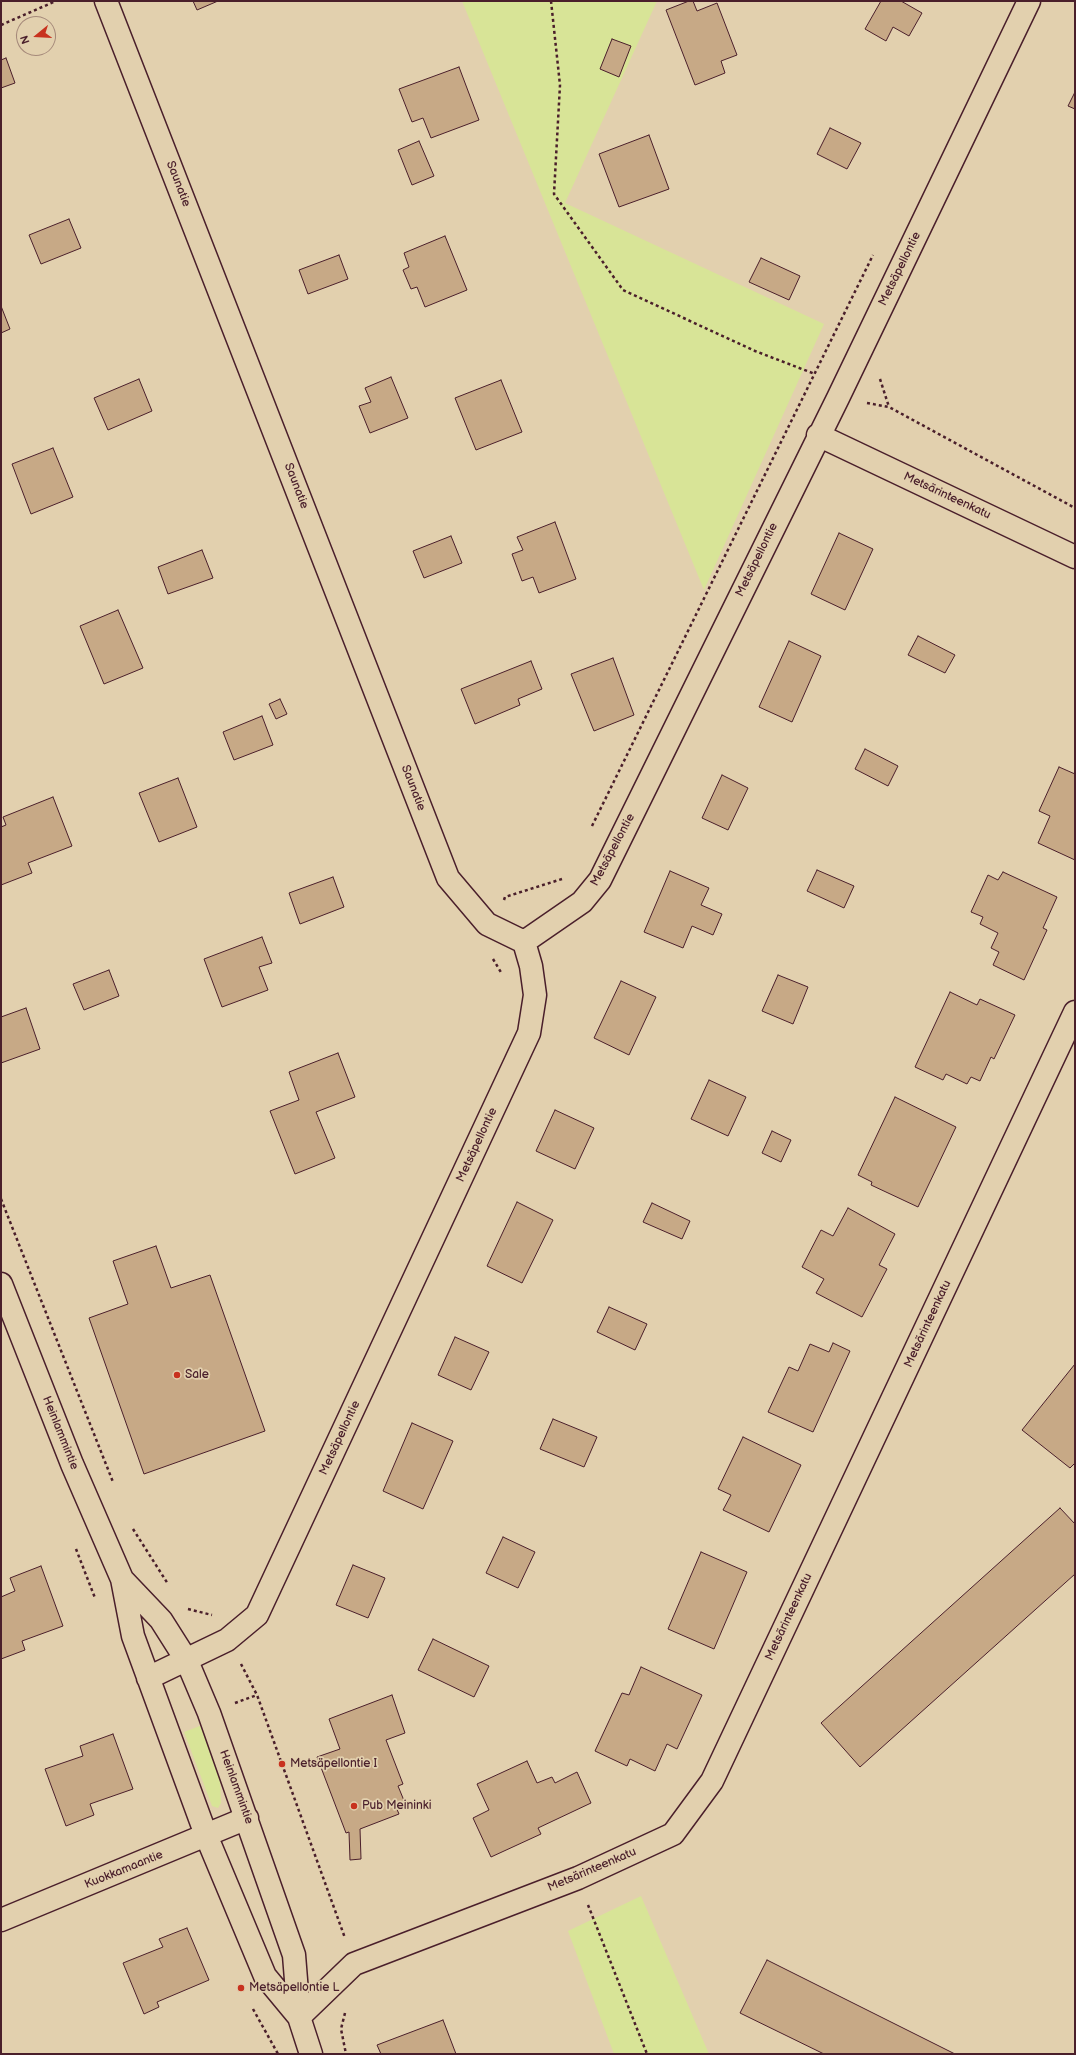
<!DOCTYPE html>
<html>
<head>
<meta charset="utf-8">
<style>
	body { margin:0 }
	#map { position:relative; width:1076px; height:2055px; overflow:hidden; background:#e2d0ae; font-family:"Balsamiq Sans",sans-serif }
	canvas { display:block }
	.frame { position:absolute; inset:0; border:2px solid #4a1f2b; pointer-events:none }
	.north { position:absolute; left:16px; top:16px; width:40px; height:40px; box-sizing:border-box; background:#e2d0ae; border:1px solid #a5897a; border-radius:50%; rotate:252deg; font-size:11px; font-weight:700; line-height:16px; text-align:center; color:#4a1f2b }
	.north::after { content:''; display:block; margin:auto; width:14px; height:18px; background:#c8321e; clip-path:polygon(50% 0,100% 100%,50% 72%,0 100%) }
</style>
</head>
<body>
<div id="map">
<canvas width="1076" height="2055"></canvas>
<div class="frame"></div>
<div class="north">N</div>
</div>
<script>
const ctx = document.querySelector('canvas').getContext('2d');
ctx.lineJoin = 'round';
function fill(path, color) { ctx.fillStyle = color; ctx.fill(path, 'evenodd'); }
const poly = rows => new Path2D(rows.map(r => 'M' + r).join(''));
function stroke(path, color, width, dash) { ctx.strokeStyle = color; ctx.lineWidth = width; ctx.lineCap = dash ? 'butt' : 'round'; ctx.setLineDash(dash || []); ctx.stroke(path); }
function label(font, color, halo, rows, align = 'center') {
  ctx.font = font + ' "Balsamiq Sans",sans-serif'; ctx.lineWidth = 3.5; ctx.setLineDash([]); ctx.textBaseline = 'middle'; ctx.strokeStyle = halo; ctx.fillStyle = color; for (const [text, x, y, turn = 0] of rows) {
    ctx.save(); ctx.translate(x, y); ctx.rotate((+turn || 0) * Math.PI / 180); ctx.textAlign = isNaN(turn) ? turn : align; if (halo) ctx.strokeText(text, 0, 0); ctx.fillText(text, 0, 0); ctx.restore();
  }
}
const green = poly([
	[462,1,657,1,565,203,824,324,704,590],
	[205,1724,220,1776,221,1803,218,1808,212,1806,184,1732],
	[641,1896,709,2054,614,2054,568,1931]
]);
const building = poly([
	[193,1,218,1,197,10,193,1],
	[689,1,693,1,697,11,717,3,737,55,721,61,725,73,695,85,666,10,689,1],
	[881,1,901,1,922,13,909,36,893,27,886,41,865,29,881,1],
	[612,39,631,46,619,77,600,69,612,39],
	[6,58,15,83,1,88,1,60,6,58],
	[459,67,479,120,431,138,423,118,412,122,399,89,459,67],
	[1075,92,1075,109,1068,106,1075,92],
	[830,128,861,143,847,169,817,154,830,128],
	[649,135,669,189,619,207,599,154,649,135],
	[419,141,434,176,412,185,398,150,419,141],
	[69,219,81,248,41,264,29,235,69,219],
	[445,236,467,290,425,307,417,287,411,289,403,270,409,267,404,253,445,236],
	[339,255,348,279,308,294,299,270,339,255],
	[761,258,800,276,789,300,749,282,761,258],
	[1,306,10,329,1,333,1,306],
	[391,377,408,418,370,433,359,406,371,402,365,388,391,377],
	[139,379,152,411,108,430,94,398,139,379],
	[501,380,522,432,476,450,455,398,501,380],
	[53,448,73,497,31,514,12,464,53,448],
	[555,522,576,579,539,593,533,577,522,581,512,554,523,550,517,537,555,522],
	[839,533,873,549,845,610,811,594,839,533],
	[451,536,462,563,424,578,413,551,451,536],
	[202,550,213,578,168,594,158,567,202,550],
	[118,610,143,668,104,684,80,626,118,610],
	[918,636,955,655,945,673,908,655,918,636],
	[789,641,821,656,792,722,759,707,789,641],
	[613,658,634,715,594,731,571,674,613,658],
	[531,661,542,689,518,699,520,705,475,724,461,689,531,661],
	[280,699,287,714,276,719,269,704,280,699],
	[262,716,273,745,234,760,223,732,262,716],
	[865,749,898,766,888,786,855,769,865,749],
	[1059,767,1075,774,1075,860,1038,843,1050,816,1039,811,1059,767],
	[722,775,748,788,728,830,702,818,722,775],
	[178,778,197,827,159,842,139,793,178,778],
	[53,797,72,846,28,863,32,873,1,885,1,827,6,825,3,817,53,797],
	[817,870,854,886,844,908,807,891,817,870],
	[670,871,709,888,701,905,722,914,713,935,692,926,683,948,644,932,670,871],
	[1003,872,1057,897,1043,928,1047,930,1024,980,993,965,999,952,991,948,998,933,980,924,983,917,971,912,988,875,998,880,1003,872],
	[333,877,344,907,300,924,289,893,333,877],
	[262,937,272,963,259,967,268,990,222,1007,204,959,262,937],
	[109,970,119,996,84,1010,73,984,109,970],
	[778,975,808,987,793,1024,762,1011,778,975],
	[621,981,656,997,629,1055,594,1038,621,981],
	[950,992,977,1005,980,999,1015,1015,994,1059,991,1057,980,1081,971,1077,967,1084,946,1074,943,1080,915,1067,950,992],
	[26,1008,40,1049,1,1063,1,1017,26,1008],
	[338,1053,355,1097,316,1112,335,1158,295,1174,270,1111,299,1100,289,1072,338,1053],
	[709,1080,746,1097,728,1136,691,1119,709,1080],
	[895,1097,956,1127,918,1207,871,1185,872,1182,858,1175,895,1097],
	[555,1110,594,1128,575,1169,536,1151,555,1110],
	[772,1131,791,1140,781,1162,762,1153,772,1131],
	[517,1202,553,1220,522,1283,487,1266,517,1202],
	[652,1203,690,1221,682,1239,643,1222,652,1203],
	[848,1208,895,1234,879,1265,887,1269,862,1317,816,1293,824,1279,802,1267,821,1230,833,1236,848,1208],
	[156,1246,171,1288,210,1275,265,1431,144,1474,89,1318,128,1304,113,1261,156,1246],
	[609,1307,647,1324,635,1350,597,1332,609,1307],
	[455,1337,489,1352,471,1390,438,1375,455,1337],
	[833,1343,850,1351,813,1432,768,1412,789,1367,798,1371,810,1344,829,1352,833,1343],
	[1075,1364,1075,1463,1070,1468,1022,1430,1075,1364],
	[553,1419,597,1437,584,1467,540,1449,553,1419],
	[412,1423,453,1441,423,1509,383,1491,412,1423],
	[743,1437,801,1465,769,1532,723,1510,731,1495,718,1489,743,1437],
	[1060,1508,1075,1524,1075,1574,860,1767,821,1723,1060,1508],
	[503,1537,535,1552,518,1588,486,1573,503,1537],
	[701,1552,747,1572,714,1649,668,1629,701,1552],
	[353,1565,385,1578,368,1618,336,1605,353,1565],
	[41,1566,63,1626,22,1641,25,1650,1,1659,1,1597,15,1591,10,1578,41,1566],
	[433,1639,489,1666,474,1697,418,1670,433,1639],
	[641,1667,702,1695,677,1749,667,1744,655,1771,630,1759,627,1766,595,1751,622,1693,629,1695,641,1667],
	[392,1695,405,1733,386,1740,403,1784,398,1786,405,1803,396,1807,399,1814,360,1829,361,1859,350,1860,349,1832,346,1833,317,1757,340,1749,329,1719,392,1695],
	[113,1734,133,1789,90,1804,94,1815,66,1826,45,1769,83,1756,80,1746,113,1734],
	[527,1761,537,1783,552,1777,555,1783,577,1772,591,1803,538,1828,541,1834,491,1857,473,1818,489,1810,477,1784,527,1761],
	[187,1928,209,1980,157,2002,159,2007,144,2014,123,1963,163,1947,159,1939,187,1928],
	[767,1960,955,2054,824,2054,740,2013,767,1960],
	[443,2020,456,2054,381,2054,377,2045,443,2020]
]);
const path = poly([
	[551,1,560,85,554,194,623,290,755,351,815,374],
	[1,25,56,1],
	[880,379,889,407],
	[867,403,889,407,1075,508],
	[592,826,873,255],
	[504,900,505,897,562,879],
	[493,959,502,974],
	[1,1199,113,1482],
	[133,1529,168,1584],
	[76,1549,95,1598],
	[188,1609,212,1615],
	[241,1664,257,1695,345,1938],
	[235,1703,257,1695],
	[588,1905,647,2054],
	[253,2009,278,2054],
	[345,2013,341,2029,346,2054]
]);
const minor = poly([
	[106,1,448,878,487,924,524,942],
	[818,435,1075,557],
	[1,1284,72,1464,122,1579,133,1636,206,1835,265,1976,299,2017],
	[122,1579,161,1620,187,1661,209,1713,294,1955,299,2017,311,2054],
	[148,1678,227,1640,257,1615,529,1033,535,995,531,966,524,942,582,902,600,880,838,398,1029,1],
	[1,1920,247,1818],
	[299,2017,354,1964,578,1878,673,1834,712,1781,1075,1012]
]);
const markers = [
	[177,1375,4,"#c8321e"],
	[282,1764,4,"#c8321e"],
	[354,1806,4,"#c8321e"],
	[241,1988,4,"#c8321e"]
];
const streetNames = [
	["Saunatie",178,184,69],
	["Metsäpellontie",900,269,-64],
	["Saunatie",296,486,69],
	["Metsärinteenkatu",947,496,25],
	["Metsäpellontie",757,560,-64],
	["Saunatie",413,788,69],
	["Metsäpellontie",613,850,-62],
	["Metsäpellontie",477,1145,-65],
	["Metsärinteenkatu",928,1324,-65],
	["Heinlammintie",60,1433,68],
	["Metsäpellontie",340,1438,-65],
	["Metsärinteenkatu",789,1617,-65],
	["Heinlammintie",236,1787,70],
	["Kuokkamaantie",124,1870,-22],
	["Metsärinteenkatu",592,1870,-23]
];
const poiNames = [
	["Sale",185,1375],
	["Metsäpellontie I",290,1764],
	["Pub Meininki",362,1806],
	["Metsäpellontie L",249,1988]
];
fill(green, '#d8e497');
fill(building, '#c7a986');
stroke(building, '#4a1f2b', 1);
stroke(minor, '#4a1f2b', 25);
stroke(path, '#4a1f2b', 2.5, [3, 3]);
stroke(minor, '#e2d0ae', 22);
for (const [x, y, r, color] of markers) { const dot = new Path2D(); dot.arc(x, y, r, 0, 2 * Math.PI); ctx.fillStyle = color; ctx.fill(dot); stroke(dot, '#e2d0ae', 1.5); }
label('12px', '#4a1f2b', '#e2d0ae', streetNames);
label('12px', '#4a1f2b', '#e2d0ae', poiNames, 'left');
</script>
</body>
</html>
